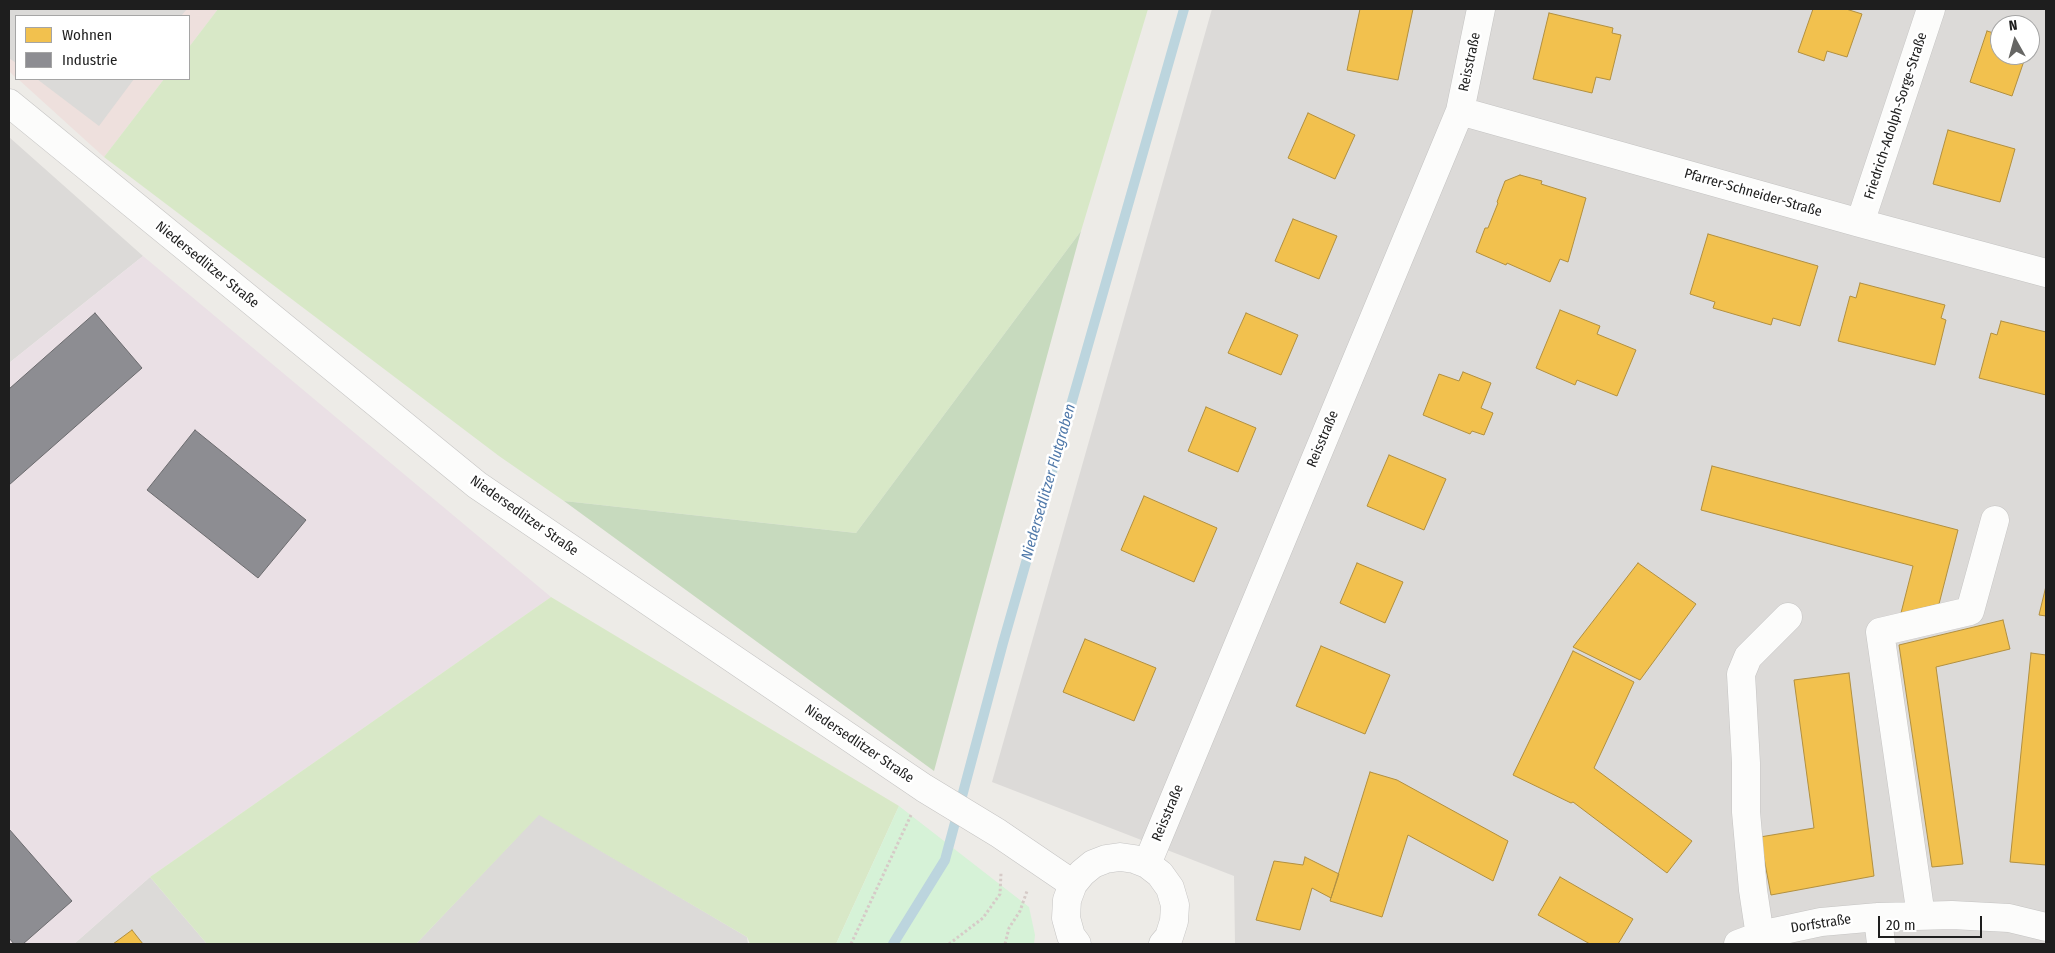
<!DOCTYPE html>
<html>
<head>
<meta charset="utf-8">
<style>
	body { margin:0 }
	#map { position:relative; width:2055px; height:953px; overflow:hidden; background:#edebe7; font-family:"Fira Sans Condensed",sans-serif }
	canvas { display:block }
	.frame { position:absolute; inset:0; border:10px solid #1e1e1e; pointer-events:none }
	.legend { position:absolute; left:15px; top:15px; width:175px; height:65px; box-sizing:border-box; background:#fff; border:1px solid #a5a5a5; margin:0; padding:6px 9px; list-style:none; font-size:15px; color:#1e1e1e }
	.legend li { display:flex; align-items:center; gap:10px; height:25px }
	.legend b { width:25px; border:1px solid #a5a5a5 }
	.north { position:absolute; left:1990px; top:15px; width:50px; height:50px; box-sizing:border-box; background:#fff; border:1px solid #a5a5a5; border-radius:50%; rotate:353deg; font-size:14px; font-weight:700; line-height:20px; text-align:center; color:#1e1e1e }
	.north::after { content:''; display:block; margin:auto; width:18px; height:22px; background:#666664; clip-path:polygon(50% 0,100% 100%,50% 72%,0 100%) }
	.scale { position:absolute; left:1878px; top:916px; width:104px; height:22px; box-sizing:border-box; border:2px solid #1e1e1e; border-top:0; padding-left:6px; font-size:15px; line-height:18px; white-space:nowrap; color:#1e1e1e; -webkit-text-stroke:4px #fff; paint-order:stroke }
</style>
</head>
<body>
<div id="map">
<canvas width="2055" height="953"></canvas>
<div class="frame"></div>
<ul class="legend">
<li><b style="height:14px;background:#f2c14e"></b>Wohnen</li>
<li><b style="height:14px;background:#8d8d92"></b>Industrie</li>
</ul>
<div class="north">N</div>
<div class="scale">20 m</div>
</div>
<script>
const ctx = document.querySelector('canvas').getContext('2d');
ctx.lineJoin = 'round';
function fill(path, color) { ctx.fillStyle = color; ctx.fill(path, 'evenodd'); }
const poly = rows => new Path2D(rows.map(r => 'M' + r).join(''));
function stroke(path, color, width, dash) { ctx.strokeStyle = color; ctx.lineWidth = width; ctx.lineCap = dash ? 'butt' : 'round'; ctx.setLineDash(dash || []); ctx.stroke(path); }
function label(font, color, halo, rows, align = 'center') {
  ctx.font = font + ' "Fira Sans Condensed",sans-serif'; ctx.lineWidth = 5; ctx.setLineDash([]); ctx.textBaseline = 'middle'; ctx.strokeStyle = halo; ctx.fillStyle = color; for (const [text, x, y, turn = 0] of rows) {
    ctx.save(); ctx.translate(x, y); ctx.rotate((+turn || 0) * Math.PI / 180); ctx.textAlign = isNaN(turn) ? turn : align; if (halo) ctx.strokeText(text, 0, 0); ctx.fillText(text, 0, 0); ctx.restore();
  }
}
const residential = poly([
	[1212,9,2046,9,2046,944,1235,944,1234,876,992,782],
	[2000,25,2030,25,2030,55,2000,55],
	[9,137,143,256,9,363],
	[539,814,747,937,748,944,416,944],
	[150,877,207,944,74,944]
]);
const commercial = poly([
	[9,9,218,9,189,47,189,16,16,16,16,78,9,71],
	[18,79,164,79,104,157]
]);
const industrial = poly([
	[143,256,551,597,150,877,74,944,9,944,9,363]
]);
const religious = poly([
	[9,9,187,9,181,16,16,16,16,63,9,58],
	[37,79,134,79,99,126]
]);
const grass = poly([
	[218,9,1148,9,1081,231,856,533,564,501,499,456,104,157,164,79,189,79,189,47],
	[551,597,899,806,836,944,750,944,747,937,539,815,416,944,207,944,150,877]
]);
const forest = poly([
	[1081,231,934,771,564,501,856,533]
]);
const park = poly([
	[899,806,1029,907,1035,935,1034,944,836,944]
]);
const homes = poly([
	[1360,9,1413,9,1398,80,1347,70,1360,9],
	[1813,9,1846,9,1862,14,1847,57,1827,51,1824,61,1798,52,1813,9],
	[1549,13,1613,28,1612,33,1621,35,1610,80,1596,77,1592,93,1533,79,1549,13],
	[1987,31,2000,35,2000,55,2026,55,2012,96,1970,82,1987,31],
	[1308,113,1355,135,1335,179,1288,158,1308,113],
	[1948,130,2015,149,2000,202,1933,184,1948,130],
	[1520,175,1542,181,1541,184,1586,198,1568,262,1560,259,1550,282,1507,263,1506,265,1476,252,1485,228,1488,228,1498,203,1497,202,1505,181,1520,175],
	[1293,219,1337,236,1319,279,1275,261,1293,219],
	[1708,234,1818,266,1800,326,1773,318,1771,325,1713,308,1715,302,1690,294,1708,234],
	[1860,283,1945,305,1941,318,1946,320,1935,365,1838,341,1850,296,1856,298,1860,283],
	[1560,310,1600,326,1597,334,1636,350,1617,396,1577,380,1575,385,1536,368,1560,310],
	[1246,313,1298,335,1281,375,1228,353,1246,313],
	[2001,321,2046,332,2046,395,1979,378,1991,333,1997,335,2001,321],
	[1463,372,1491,383,1481,408,1493,413,1484,435,1472,431,1470,434,1423,415,1439,374,1459,381,1463,372],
	[1206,407,1256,428,1238,472,1188,451,1206,407],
	[1389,455,1446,479,1424,530,1367,506,1389,455],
	[1712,466,1958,530,1939,604,1901,613,1913,566,1701,510,1712,466],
	[1144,496,1217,528,1194,582,1121,550,1144,496],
	[1357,563,1403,582,1385,623,1340,603,1357,563],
	[1638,563,1696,604,1640,680,1573,647,1638,563],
	[2046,586,2046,616,2039,615,2046,586],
	[2003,620,2010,649,1936,667,1963,864,1932,867,1899,645,2003,620],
	[1085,639,1156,668,1134,721,1063,692,1085,639],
	[1321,646,1390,675,1365,734,1296,706,1321,646],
	[1573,651,1634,682,1594,768,1692,841,1667,873,1573,802,1571,803,1513,775,1573,651],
	[2031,653,2046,655,2046,865,2010,862,2031,653],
	[1849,673,1874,876,1771,895,1760,837,1814,828,1794,680,1849,673],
	[1370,772,1397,780,1508,841,1493,881,1408,835,1382,917,1330,901,1370,772],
	[1305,857,1339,874,1331,898,1312,888,1300,930,1256,920,1274,861,1303,865,1305,857],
	[1560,877,1633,919,1618,944,1590,944,1538,915,1560,877],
	[132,930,143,944,113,944,132,930]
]);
const industry = poly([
	[95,313,142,368,9,485,9,389,95,313],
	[195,430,306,520,258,578,147,490,195,430],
	[9,829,72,901,23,944,14,944,9,938,9,829]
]);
const stream = poly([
	[893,944,945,860,1003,643,1184,9]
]);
const path = poly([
	[851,944,911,815],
	[949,944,983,918,1000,894,1001,873],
	[1005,944,1009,928,1020,911,1027,891]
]);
const minor = poly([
	[9,103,477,485,924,788,998,833,1073,884],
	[1460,111,1860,223,2046,273],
	[1860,223,1931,9],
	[1147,864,1460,111,1481,9],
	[1921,916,1880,632,1970,611,1995,520],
	[1878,917,1881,944],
	[1760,936,1753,890,1746,812,1746,763,1741,674,1748,657,1788,617],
	[1077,944,1071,936,1066,918,1067,900,1073,884,1082,873,1093,864,1106,859,1120,857,1134,859,1147,864,1160,874,1170,888,1175,905,1174,921,1169,937,1163,944],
	[1738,944,1765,934,1821,922,1878,917,1952,915,2009,918,2046,927]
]);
const streetNames = [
	["Reisstraße",1470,62,-78],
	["Friedrich-Adolph-Sorge-Straße",1896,116,-72],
	["Pfarrer-Schneider-Straße",1753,193,16],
	["Niedersedlitzer Straße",207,265,39],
	["Reisstraße",1323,439,-67],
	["Niedersedlitzer Straße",524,516,35],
	["Niedersedlitzer Straße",859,744,34],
	["Reisstraße",1168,813,-67],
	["Dorfstraße",1821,924,-9]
];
const waterNames = [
	["Niedersedlitzer Flutgraben",1049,482,-74]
];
fill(residential, '#dcdad8');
fill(commercial, '#eee0dd');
fill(industrial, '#eae0e5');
fill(religious, '#dbdad8');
fill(grass, '#d8e8c7');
fill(forest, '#c7dabe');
fill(park, '#d6f2d7');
fill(homes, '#f2c14e');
stroke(homes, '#b29040', 1);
fill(industry, '#8d8d92');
stroke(industry, '#6c6c6f', 1);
stroke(stream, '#bcd5de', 10);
stroke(minor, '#c5c4c3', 29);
stroke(path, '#d6cac7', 3, [2.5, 2.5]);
stroke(minor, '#fcfcfb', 28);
label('14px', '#1e1e1e', '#fff', streetNames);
label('italic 15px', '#4f78a9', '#fff', waterNames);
</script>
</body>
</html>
